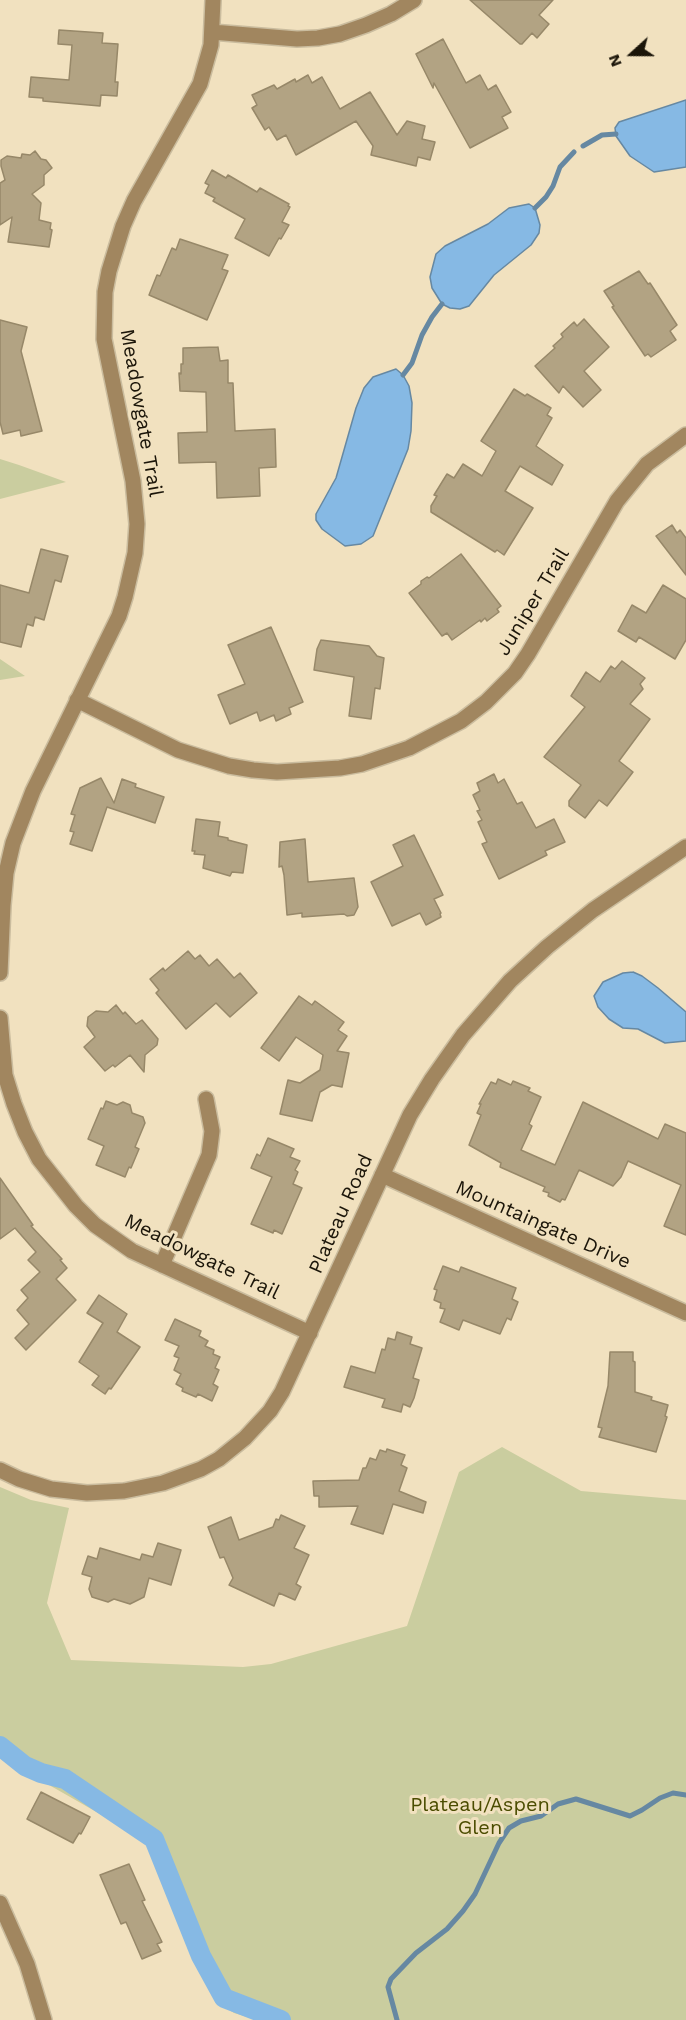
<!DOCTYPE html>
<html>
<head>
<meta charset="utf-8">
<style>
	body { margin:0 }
	#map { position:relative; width:686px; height:2020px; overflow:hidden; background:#f1e1bf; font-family:"Work Sans",sans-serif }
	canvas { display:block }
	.north { position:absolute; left:602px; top:24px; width:60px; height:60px; -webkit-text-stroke:4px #f1e1bf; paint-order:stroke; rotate:249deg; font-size:16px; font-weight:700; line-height:24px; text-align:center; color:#1b1509 }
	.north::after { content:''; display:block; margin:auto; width:21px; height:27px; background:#1b1509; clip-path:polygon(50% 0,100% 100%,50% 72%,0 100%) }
</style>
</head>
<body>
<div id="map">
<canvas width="686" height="2020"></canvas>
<div class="north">N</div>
</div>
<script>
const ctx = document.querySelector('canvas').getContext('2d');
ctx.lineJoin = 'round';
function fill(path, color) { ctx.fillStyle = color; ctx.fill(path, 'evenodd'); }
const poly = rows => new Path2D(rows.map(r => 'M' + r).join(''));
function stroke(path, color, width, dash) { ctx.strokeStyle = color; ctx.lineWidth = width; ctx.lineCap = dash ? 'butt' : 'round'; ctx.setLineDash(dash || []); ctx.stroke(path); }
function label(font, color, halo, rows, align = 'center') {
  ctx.font = font + ' "Work Sans",sans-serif'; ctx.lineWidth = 6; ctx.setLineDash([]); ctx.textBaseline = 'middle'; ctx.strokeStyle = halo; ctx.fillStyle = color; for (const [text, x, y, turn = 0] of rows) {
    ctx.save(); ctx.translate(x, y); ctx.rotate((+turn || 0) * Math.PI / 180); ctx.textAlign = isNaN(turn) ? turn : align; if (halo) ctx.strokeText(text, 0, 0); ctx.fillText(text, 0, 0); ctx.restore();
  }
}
const green = poly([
	[0,459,19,465,66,482,0,499],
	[0,659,25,676,0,680],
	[502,1447,581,1491,686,1500,686,2020,257,2020,234,2013,220,2004,203,1979,148,1846,128,1830,0,1757,0,1487,31,1500,69,1508,47,1603,71,1660,243,1667,271,1664,407,1626,459,1472]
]);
const water = poly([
	[686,100,686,167,654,172,630,156,616,136,615,128,619,122,686,100],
	[529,204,535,208,540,225,539,233,531,245,494,275,469,306,460,309,450,308,442,304,432,288,430,277,436,254,445,246,488,224,509,208,529,204],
	[396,369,403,375,409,386,412,403,411,431,408,449,373,536,361,544,345,546,322,529,316,520,316,514,336,478,356,408,364,388,373,377,396,369],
	[633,972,642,976,658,988,686,1012,686,1041,665,1043,638,1029,623,1028,609,1019,598,1007,594,996,603,982,623,973,633,972]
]);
const stream = poly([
	[583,146,602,135,616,134],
	[535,208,546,197,553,186,560,167,574,152],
	[403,375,412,363,422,335,432,317,442,304],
	[397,2020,388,1987,391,1979,416,1953,447,1929,463,1911,475,1894,499,1843,509,1828,521,1821,541,1816,558,1804,576,1799,630,1816,642,1810,660,1798,673,1793,686,1795]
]);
const canal = poly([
	[0,1746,25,1766,41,1773,65,1779,154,1839,201,1956,224,1998,281,2020]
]);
const building = poly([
	[470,0,553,0,539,15,549,24,537,38,532,33,522,44,520,44,470,0],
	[59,30,103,33,102,43,118,44,115,82,118,82,117,96,101,95,100,106,43,101,43,98,29,97,31,77,69,80,72,45,58,44,59,30],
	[443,39,466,83,480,75,488,90,496,85,511,112,502,117,508,128,470,148,434,83,433,88,416,54,443,39],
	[308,75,312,83,322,77,340,109,370,92,397,135,407,121,425,126,422,139,435,142,430,160,418,157,416,166,371,155,373,146,356,121,296,155,286,135,277,140,269,127,265,130,252,108,257,105,252,95,274,85,277,89,295,79,296,82,308,75],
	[35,151,41,159,46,160,52,168,44,175,44,185,32,194,41,203,39,220,51,223,50,229,52,230,49,247,8,242,12,217,0,225,0,183,5,180,1,166,1,160,7,156,21,158,22,154,30,155,35,151],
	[212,170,226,178,228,175,257,192,260,188,289,204,288,206,290,207,282,222,289,225,281,239,279,238,269,256,235,238,245,219,213,201,215,198,205,193,209,185,205,183,212,170],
	[180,239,228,255,222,269,228,271,207,320,149,295,157,275,160,276,172,248,176,250,180,239],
	[639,271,648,284,650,283,677,325,670,331,676,340,651,357,648,354,645,356,612,307,614,306,604,291,639,271],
	[584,319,609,347,584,371,601,390,583,407,563,386,559,393,535,366,555,348,553,346,563,337,561,334,574,322,577,326,584,319],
	[0,320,27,327,21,351,42,431,21,436,20,430,3,434,0,422,0,320],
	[218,347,220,361,228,360,228,383,233,383,235,431,275,429,276,467,259,468,260,496,217,498,216,462,179,463,178,433,207,432,206,392,180,391,179,373,181,374,181,364,183,364,183,348,218,347],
	[514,389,525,396,527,394,551,408,547,415,552,418,536,446,563,465,552,485,520,466,505,491,533,508,504,555,497,550,495,552,431,512,431,506,437,496,434,495,447,474,454,478,463,464,482,476,496,451,481,441,514,389],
	[672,525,677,533,680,530,686,538,686,575,656,536,672,525],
	[41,549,68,556,61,582,55,580,44,620,35,617,33,626,27,624,21,647,0,642,0,585,29,593,41,549],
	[461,554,501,606,497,609,499,612,487,621,485,618,481,622,480,620,452,640,447,633,442,636,409,593,421,584,421,581,427,577,429,578,461,554],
	[663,585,686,599,686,640,675,659,639,637,636,642,618,631,632,605,646,613,663,585],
	[271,627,303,702,289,708,291,714,276,721,274,715,260,721,257,712,230,724,218,695,245,684,228,645,271,627],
	[321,640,369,646,377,656,384,658,380,689,375,688,371,719,349,716,354,677,314,670,317,649,321,640],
	[622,661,645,678,640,684,643,689,630,704,650,719,619,761,633,772,607,806,599,800,585,818,569,806,569,801,581,785,544,757,585,707,571,696,586,672,600,682,611,666,615,669,622,661],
	[494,774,498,783,504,779,517,804,522,802,536,828,554,819,565,842,545,851,547,855,499,879,482,844,487,842,478,822,482,820,477,811,480,810,473,795,480,791,477,783,494,774],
	[101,778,114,803,122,779,136,784,135,787,164,797,155,823,107,807,92,851,70,844,74,832,70,831,75,815,71,814,80,788,101,778],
	[196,819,220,822,218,836,228,838,228,840,247,845,243,873,232,872,230,876,203,868,205,855,194,854,195,851,192,851,196,819],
	[414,835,443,895,434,899,441,913,440,914,441,917,426,925,420,913,392,926,371,882,403,866,393,845,414,835],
	[305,839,308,882,354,878,358,907,354,915,347,916,344,914,302,917,302,913,287,915,284,875,282,866,279,867,280,842,305,839],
	[188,951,195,959,200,955,209,966,217,959,234,978,240,973,257,993,230,1017,216,1003,186,1029,156,993,159,990,150,979,163,968,165,971,188,951],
	[299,996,312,1005,315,1001,344,1022,338,1030,347,1036,337,1051,349,1053,342,1087,332,1085,320,1092,312,1121,280,1114,288,1080,300,1083,320,1070,323,1055,296,1037,279,1061,261,1048,299,996],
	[116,1005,123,1014,125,1012,136,1024,142,1020,158,1039,157,1045,145,1055,144,1072,130,1055,115,1067,113,1065,105,1071,84,1047,95,1037,87,1026,88,1017,96,1011,108,1012,116,1005],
	[498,1079,511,1085,513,1081,530,1088,528,1091,541,1097,529,1124,532,1126,521,1150,555,1165,583,1102,658,1139,665,1124,686,1133,686,1235,664,1226,681,1185,628,1161,621,1177,613,1186,579,1170,565,1200,562,1199,560,1202,548,1196,549,1193,543,1191,545,1187,500,1167,501,1163,469,1145,481,1115,477,1113,481,1104,479,1104,491,1082,496,1084,498,1079],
	[106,1101,117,1105,123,1102,130,1105,132,1113,143,1117,145,1123,135,1147,139,1149,131,1168,129,1167,125,1177,96,1165,104,1146,88,1139,101,1108,103,1109,106,1101],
	[268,1138,294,1149,290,1157,300,1161,295,1170,298,1172,293,1184,302,1188,282,1234,274,1230,273,1233,251,1224,272,1177,251,1168,257,1154,260,1156,268,1138],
	[0,1178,33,1225,31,1226,62,1259,60,1260,67,1268,56,1279,76,1300,26,1350,15,1338,29,1324,17,1310,28,1298,21,1290,40,1272,28,1260,36,1252,15,1228,0,1239,0,1178],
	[443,1266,459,1272,461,1267,516,1288,512,1299,518,1302,511,1320,507,1318,500,1334,463,1320,459,1330,440,1322,445,1309,440,1308,441,1303,434,1300,437,1290,434,1289,443,1266],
	[99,1295,127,1314,117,1332,140,1347,111,1389,109,1388,105,1394,92,1385,99,1376,79,1362,103,1323,87,1313,99,1295],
	[175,1319,201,1331,199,1336,208,1341,205,1346,214,1350,213,1354,220,1357,215,1368,219,1370,213,1384,218,1387,212,1401,198,1394,196,1397,182,1391,183,1388,176,1384,181,1374,174,1370,179,1358,174,1356,179,1346,165,1340,175,1319],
	[397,1332,412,1337,410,1344,422,1348,413,1378,419,1380,414,1398,410,1407,403,1404,401,1412,382,1407,385,1399,344,1387,351,1366,375,1373,382,1349,385,1350,388,1338,395,1340,397,1332],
	[610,1352,633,1352,633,1361,635,1362,635,1392,652,1397,651,1400,668,1405,665,1416,667,1417,656,1452,599,1437,602,1428,598,1427,608,1386,610,1352],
	[387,1449,405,1455,401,1465,407,1468,399,1491,426,1502,423,1513,393,1504,383,1534,351,1524,358,1506,319,1507,319,1496,314,1496,313,1481,359,1480,363,1468,366,1468,370,1458,376,1460,380,1450,386,1452,387,1449],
	[281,1515,305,1526,294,1548,309,1555,296,1584,301,1587,295,1600,279,1593,274,1606,229,1585,233,1578,224,1557,220,1558,208,1527,231,1517,239,1540,273,1527,276,1519,279,1520,281,1515],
	[158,1543,181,1550,171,1585,149,1578,144,1597,130,1604,114,1599,108,1602,92,1597,89,1589,92,1577,82,1574,88,1556,97,1559,100,1548,140,1560,142,1554,153,1557,158,1543],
	[41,1792,90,1817,81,1834,79,1833,73,1843,27,1819,41,1792],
	[129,1864,145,1900,142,1901,162,1942,157,1944,161,1951,142,1959,126,1922,121,1924,100,1875,129,1864]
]);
const minor = poly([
	[212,32,297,39,318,38,340,34,366,25,391,14,414,0],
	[77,700,178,750,229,766,253,770,277,772,340,768,362,764,409,748,461,721,486,702,515,673,528,654,617,501,647,464,686,435],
	[0,973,3,905,6,873,13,843,33,791,119,616,125,597,135,553,137,524,133,481,104,339,105,292,109,271,123,226,134,201,200,84,211,45,213,0],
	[0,1018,5,1075,14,1104,25,1132,39,1159,76,1206,95,1225,132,1251,310,1333],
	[382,1175,686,1313],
	[162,1265,209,1155,212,1131,206,1099],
	[0,1470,19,1479,51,1489,87,1493,124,1491,163,1483,201,1469,219,1459,245,1438,270,1411,282,1392,410,1115,432,1079,463,1035,510,981,547,947,593,910,686,847],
	[0,1903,27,1964,44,2020]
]);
const streetNames = [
	["Meadowgate Trail",141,413,80],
	["Juniper Trail",533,602,-59],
	["Plateau Road",341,1214,-66],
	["Mountaingate Drive",543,1225,24],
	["Meadowgate Trail",202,1257,26]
];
const parkNames = [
	["Plateau/Aspen",480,1805],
	["Glen",480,1828]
];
fill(green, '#cacd9f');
fill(water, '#86b9e4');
stroke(water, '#6688a2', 1.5);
stroke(stream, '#6688a2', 5);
stroke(canal, '#86b9e4', 20);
fill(building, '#b2a383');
stroke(building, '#978869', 1.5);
stroke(minor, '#cabc9e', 18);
stroke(minor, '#a1865f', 15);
label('20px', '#1b1509', '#f1e1bf', streetNames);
label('20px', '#4b4c00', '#f1e1bf', parkNames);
</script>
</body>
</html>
